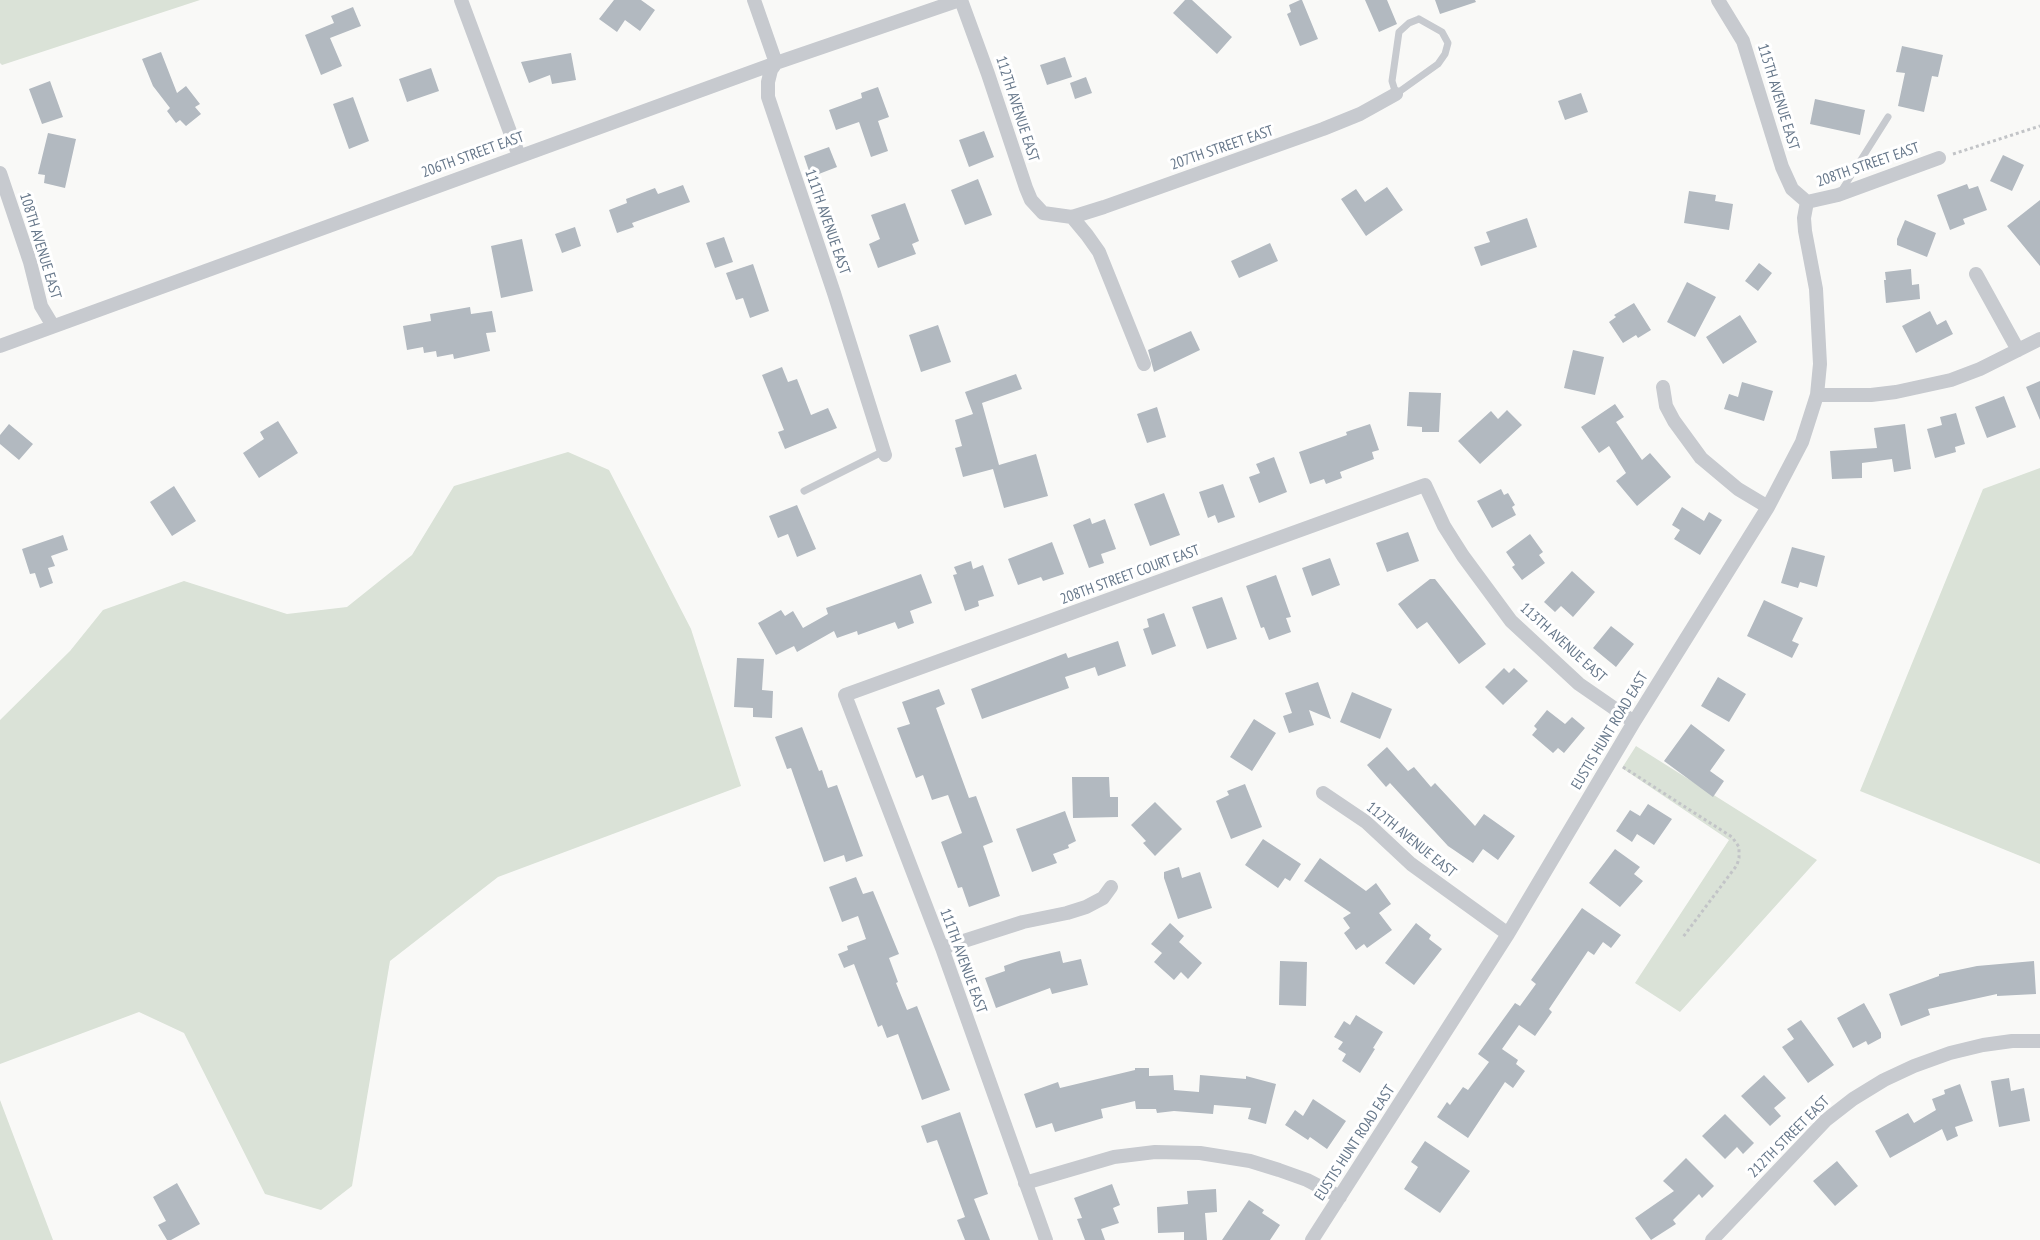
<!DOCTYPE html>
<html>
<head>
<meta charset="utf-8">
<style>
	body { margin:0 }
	canvas { display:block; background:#f9f9f7 }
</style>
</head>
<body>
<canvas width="2040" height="1240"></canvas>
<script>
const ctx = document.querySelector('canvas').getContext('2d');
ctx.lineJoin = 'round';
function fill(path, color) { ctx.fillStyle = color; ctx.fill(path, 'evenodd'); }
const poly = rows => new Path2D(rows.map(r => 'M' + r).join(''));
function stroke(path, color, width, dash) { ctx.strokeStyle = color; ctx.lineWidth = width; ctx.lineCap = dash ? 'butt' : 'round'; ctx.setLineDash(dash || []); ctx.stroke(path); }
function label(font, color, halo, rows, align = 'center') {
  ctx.font = font + ' "PT Sans Narrow",sans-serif'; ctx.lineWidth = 6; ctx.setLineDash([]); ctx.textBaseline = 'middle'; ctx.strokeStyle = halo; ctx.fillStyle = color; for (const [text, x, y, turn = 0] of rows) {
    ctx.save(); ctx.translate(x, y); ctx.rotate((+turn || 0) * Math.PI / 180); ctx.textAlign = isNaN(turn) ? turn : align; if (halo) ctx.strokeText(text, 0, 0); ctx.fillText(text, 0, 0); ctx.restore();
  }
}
const green = poly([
	[0,0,200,0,2,65,0,63],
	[568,452,609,470,691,629,741,786,498,877,390,961,352,1186,321,1210,265,1194,184,1033,139,1012,0,1064,0,720,70,651,103,610,184,581,287,614,347,607,412,555,454,486],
	[2040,468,2040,864,1860,791,1983,489],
	[1636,746,1817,860,1680,1012,1635,983,1729,840,1622,768],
	[0,1100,53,1240,0,1240]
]);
const building = poly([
	[614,0,641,0,655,10,640,31,625,20,617,32,599,19],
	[1185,0,1192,0,1232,37,1217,54,1173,13],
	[1300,0,1302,0,1318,39,1300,46,1287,14,1291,12,1289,5],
	[1365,0,1387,0,1397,24,1379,32],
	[1435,0,1475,0,1476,2,1440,14],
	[353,7,361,26,330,38,342,66,321,75,305,35,334,23,331,16],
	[1902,46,1943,55,1938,77,1932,76,1924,112,1898,106,1905,73,1896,72],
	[161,52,177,93,186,86,200,104,195,107,201,114,186,126,180,120,176,123,167,111,170,108,153,86,142,59],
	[571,53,576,80,552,84,550,75,529,83,521,62],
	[1065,57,1072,77,1047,85,1040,65],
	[431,68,439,91,407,102,399,79],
	[1086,77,1092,93,1075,99,1070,83],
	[50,81,63,117,42,124,29,89],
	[878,87,889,117,878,121,888,151,871,157,859,122,836,130,829,110,862,98,861,93],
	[1581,93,1588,112,1565,120,1558,101],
	[353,97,369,141,349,149,333,104],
	[1815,99,1865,110,1860,135,1810,124],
	[984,131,994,157,969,167,959,140],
	[48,133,76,139,65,188,44,183,45,175,38,174],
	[829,147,837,167,811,177,804,156],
	[2003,155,2024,165,2012,191,1990,181],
	[978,179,992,215,965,225,951,190],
	[1967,184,1969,189,1978,186,1987,210,1963,219,1965,224,1950,230,1937,195],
	[683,185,690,202,632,223,634,227,617,233,609,210,627,203,626,199,655,188,658,194],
	[1387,187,1403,210,1366,236,1341,199,1356,189,1365,202],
	[1689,191,1716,195,1715,201,1733,204,1729,230,1684,223],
	[2040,200,2040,266,2007,226],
	[905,203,919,241,912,244,916,254,878,268,869,244,880,239,871,215],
	[1527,218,1537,247,1481,266,1474,247,1490,242,1486,232],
	[1905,220,1936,233,1927,257,1897,245,1897,239],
	[575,227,581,246,562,253,555,234],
	[724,237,733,262,715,268,706,243],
	[522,239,533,291,501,298,491,246],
	[1270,243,1278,261,1239,278,1231,261],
	[1759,263,1772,273,1758,291,1745,281],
	[753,264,769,311,750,318,743,298,736,300,726,273],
	[1911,269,1912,285,1919,284,1920,299,1886,303,1884,280,1886,280,1885,272],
	[1687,282,1716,297,1695,337,1667,322],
	[1634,303,1651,330,1638,338,1636,335,1623,343,1609,322,1616,317,1614,315],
	[470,307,471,314,492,311,496,332,486,333,490,351,454,359,453,354,437,357,436,351,424,353,423,347,407,350,403,326,431,321,430,314],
	[1930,311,1937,325,1946,320,1953,334,1916,353,1902,326],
	[1740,315,1757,342,1723,364,1706,337],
	[938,325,951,362,921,372,909,335],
	[1191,331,1200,350,1154,372,1148,350],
	[1573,350,1604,357,1595,395,1564,388],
	[782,367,788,382,797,379,811,415,828,408,837,428,785,449,778,432,784,430,762,375],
	[1016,374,1022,389,982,403,999,465,1036,454,1048,496,1004,508,993,469,963,477,955,448,962,446,955,420,973,414,965,392],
	[2040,381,2040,420,2026,387],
	[1742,382,1773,391,1764,421,1724,409,1729,394,1738,397],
	[1409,392,1441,393,1439,432,1422,432,1422,427,1407,426],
	[2004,396,2016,427,1987,438,1975,407],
	[1615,404,1624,417,1616,422,1642,460,1650,453,1671,477,1637,506,1616,481,1626,473,1609,446,1599,453,1581,427],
	[1157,407,1166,437,1147,443,1137,414],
	[1507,410,1522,425,1480,464,1458,441,1491,411,1498,419],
	[1956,413,1965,444,1955,447,1956,452,1935,458,1927,429,1942,425,1940,417],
	[278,421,298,453,259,478,243,453,264,439,260,432],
	[9,424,33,444,19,460,0,444,0,435],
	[1370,424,1379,450,1372,452,1374,459,1340,472,1342,478,1326,484,1324,479,1310,484,1299,452,1347,435,1346,432],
	[1905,424,1911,469,1894,472,1892,459,1862,463,1862,478,1832,479,1830,451,1877,448,1874,428],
	[1274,457,1287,492,1259,503,1249,477,1260,473,1256,464],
	[1223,484,1235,517,1218,523,1215,515,1208,518,1199,492],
	[174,486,196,521,172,536,150,502],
	[1501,489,1504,495,1508,493,1515,505,1512,507,1516,515,1492,528,1477,501],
	[1164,493,1180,535,1150,546,1134,504],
	[797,505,816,549,797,557,788,534,778,538,769,516],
	[1682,507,1704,521,1709,512,1722,520,1700,555,1674,539,1680,530,1672,525],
	[1090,518,1092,524,1105,519,1116,549,1101,554,1104,563,1089,568,1073,525],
	[1408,532,1419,561,1387,572,1376,543],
	[1530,534,1543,552,1539,555,1545,563,1522,580,1512,567,1515,565,1506,552],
	[63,535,68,550,51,556,55,566,48,568,53,583,40,588,35,573,30,574,22,549],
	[1052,542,1064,574,1043,581,1041,577,1018,585,1008,559],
	[1792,547,1825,556,1817,587,1800,582,1798,588,1781,583],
	[1330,558,1340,585,1312,596,1302,568],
	[971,561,973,569,983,565,994,596,978,601,979,606,965,611,953,575,957,574,954,567],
	[1572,571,1595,592,1573,617,1561,606,1555,612,1544,602],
	[921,574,932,603,910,611,914,623,898,629,895,622,858,635,857,631,837,638,834,631,797,652,794,646,776,655,758,623,781,610,785,616,793,611,803,628,828,614,826,608],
	[1276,575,1291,617,1286,618,1291,632,1269,640,1264,627,1261,628,1246,586],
	[1430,579,1435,579,1486,644,1459,664,1427,622,1417,629,1398,604],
	[1222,597,1237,639,1207,649,1192,607],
	[1764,600,1803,618,1792,641,1799,644,1792,658,1747,636],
	[1164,613,1176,646,1152,655,1143,629,1149,627,1147,619],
	[1611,626,1634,644,1616,667,1593,648],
	[1118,641,1126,666,1098,676,1095,667,1065,677,1069,688,982,719,971,689,1066,653,1068,658],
	[737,658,764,659,762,690,773,691,772,718,753,717,753,708,734,707],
	[1504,668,1509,673,1514,668,1528,681,1503,705,1485,687],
	[1718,677,1746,694,1729,722,1701,706],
	[1318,682,1331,719,1309,710,1314,725,1289,733,1283,716,1292,713,1285,693],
	[939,689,945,704,936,708,969,798,976,796,993,842,983,846,1000,896,969,907,962,887,958,888,941,842,962,833,948,795,932,800,923,775,916,778,897,728,910,724,902,702],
	[1352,692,1392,709,1380,739,1340,722],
	[1547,710,1565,724,1572,717,1585,728,1564,753,1558,748,1553,753,1532,735,1537,729,1534,726],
	[1254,719,1276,733,1252,771,1230,757],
	[1691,724,1725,750,1710,771,1724,781,1713,797,1664,761],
	[802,727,819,771,822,770,828,788,837,785,863,856,846,862,844,855,824,862,791,768,787,769,775,737],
	[1387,747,1408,771,1414,767,1431,787,1435,783,1475,826,1484,814,1515,836,1498,860,1483,849,1473,863,1448,846,1390,783,1386,787,1367,765],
	[1072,777,1109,777,1110,797,1118,797,1118,817,1073,818],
	[1245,784,1262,827,1231,839,1216,801,1229,795,1227,791],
	[1155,802,1182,829,1155,856,1143,843,1146,841,1131,825],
	[1648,804,1672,819,1654,845,1637,834,1632,842,1616,831,1630,810,1640,816],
	[1065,811,1076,841,1068,845,1069,848,1053,854,1057,863,1032,872,1016,829],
	[1263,839,1301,864,1290,881,1285,878,1278,888,1245,865],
	[1615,849,1640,867,1634,874,1643,881,1620,907,1589,883],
	[1320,858,1366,891,1376,883,1391,904,1379,913,1392,930,1367,948,1364,944,1356,950,1344,933,1350,928,1343,918,1351,913,1304,881],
	[1179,867,1182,878,1200,872,1212,908,1178,919,1164,878,1164,872],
	[856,877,863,894,873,891,899,954,889,958,898,982,896,983,907,1010,917,1006,950,1090,922,1100,898,1034,887,1038,882,1025,878,1027,854,964,844,968,838,954,848,950,847,946,866,939,858,916,842,922,829,887],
	[1582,908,1621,935,1611,948,1603,942,1594,955,1588,951,1549,1009,1552,1012,1535,1036,1519,1025,1502,1049,1518,1060,1516,1064,1525,1071,1513,1088,1505,1082,1468,1138,1437,1117,1447,1102,1450,1105,1463,1087,1468,1090,1489,1062,1478,1054,1515,1003,1520,1006,1536,984,1531,980],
	[1170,923,1184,936,1179,942,1202,963,1188,979,1181,972,1174,980,1154,962,1162,953,1151,944],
	[1416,923,1431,935,1429,939,1442,949,1414,985,1385,963],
	[1060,951,1063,963,1081,959,1088,985,1052,994,1050,988,996,1008,985,978,1005,971,1004,966,1021,960],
	[1280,961,1307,962,1306,1006,1279,1005],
	[2034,961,2036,994,1997,996,1997,994,1928,1009,1930,1015,1901,1026,1889,994,1939,976,1939,974,1977,966],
	[1864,1003,1881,1033,1881,1038,1868,1045,1866,1041,1853,1048,1837,1018],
	[1356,1015,1383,1032,1373,1048,1375,1049,1360,1073,1342,1061,1346,1054,1338,1049,1343,1042,1334,1037,1344,1021,1350,1025],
	[1801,1020,1834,1065,1808,1083,1782,1047,1794,1039,1787,1029],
	[1135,1068,1149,1068,1149,1076,1173,1075,1174,1090,1199,1092,1200,1075,1246,1079,1246,1076,1276,1084,1266,1124,1248,1119,1251,1108,1214,1105,1213,1114,1174,1111,1157,1113,1156,1109,1136,1109,1135,1101,1101,1109,1103,1118,1055,1132,1052,1123,1036,1128,1024,1094,1058,1082,1060,1088,1135,1070],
	[1764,1075,1786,1098,1774,1108,1781,1116,1770,1126,1741,1096],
	[2009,1078,2011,1091,2024,1088,2030,1121,1999,1127,1991,1081],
	[1960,1084,1973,1121,1955,1127,1958,1136,1947,1141,1942,1129,1890,1158,1875,1131,1908,1113,1914,1123,1936,1110,1932,1099,1945,1094,1944,1090],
	[1313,1099,1346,1121,1327,1149,1310,1137,1308,1140,1285,1125,1295,1110,1303,1116],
	[960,1112,988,1194,974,1199,990,1240,965,1240,957,1220,965,1217,937,1140,927,1143,921,1126],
	[1725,1114,1754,1143,1743,1154,1737,1147,1725,1159,1702,1136],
	[1425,1141,1470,1171,1440,1213,1404,1189,1418,1167,1411,1162],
	[1686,1158,1714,1186,1702,1198,1699,1194,1673,1220,1676,1224,1651,1240,1635,1218,1674,1191,1663,1181],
	[1837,1161,1858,1186,1835,1206,1813,1181],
	[177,1183,200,1224,171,1240,167,1240,158,1225,166,1221,153,1197],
	[1112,1184,1120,1205,1113,1208,1119,1223,1101,1229,1105,1240,1085,1240,1077,1219,1082,1218,1074,1198],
	[1216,1189,1217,1212,1205,1213,1207,1240,1184,1240,1184,1232,1158,1233,1157,1207,1188,1204,1187,1191],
	[1249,1200,1264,1210,1262,1213,1280,1225,1270,1240,1222,1240]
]);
const path = poly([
	[1953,154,2040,126],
	[1623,767,1732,837,1739,847,1739,858,1737,865,1683,937]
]);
const lane = poly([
	[1419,19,1442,32,1448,43,1445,54,1438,64,1396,94,1392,81,1399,32,1409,23,1419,19],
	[1840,193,1888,117],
	[804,491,884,451]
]);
const street = poly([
	[461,0,519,156],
	[754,0,776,63,771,70,768,82,768,97,834,293,885,455],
	[961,0,988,74,1026,188,1031,200,1043,213,1072,217,1104,207,1323,129,1360,114,1396,94],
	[1718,0,1743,41,1782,167,1792,189,1807,202],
	[0,173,30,262,41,306,53,326],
	[1807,202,1838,195,1939,158],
	[1072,217,1087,235,1099,252,1144,364],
	[1976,274,2018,350],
	[0,346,776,63,960,0],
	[1663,387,1666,406,1674,421,1701,458,1738,489,1768,507],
	[1817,395,1871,395,1896,392,1951,380,1980,369,2040,339],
	[1323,793,1366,822,1411,864,1508,934],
	[942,948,1023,922,1067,913,1086,907,1103,898,1111,887],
	[1025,1183,1114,1157,1155,1152,1200,1153,1250,1161,1279,1170,1307,1180,1340,1197],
	[1046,1240,942,948,845,695,1425,485,1444,526,1463,556,1511,621,1579,684,1634,722],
	[1312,1240,1508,934,1634,722,1768,507,1802,442,1817,395,1820,364,1816,289,1805,231,1804,218,1807,202],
	[1712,1240,1826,1120,1853,1099,1884,1080,1914,1066,1950,1053,1983,1045,2012,1041,2040,1041]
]);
const streetNames = [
	["115TH AVENUE EAST",1778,97,73],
	["112TH AVENUE EAST",1017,109,72],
	["207TH STREET EAST",1222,148,-19],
	["206TH STREET EAST",473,155,-20],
	["208TH STREET EAST",1868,165,-19],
	["111TH AVENUE EAST",827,222,71],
	["108TH AVENUE EAST",40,246,73],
	["208TH STREET COURT EAST",1130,575,-20],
	["113TH AVENUE EAST",1563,643,42],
	["EUSTIS HUNT ROAD EAST",1610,731,-59],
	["112TH AVENUE EAST",1411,840,39],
	["111TH AVENUE EAST",963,961,70],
	["212TH STREET EAST",1789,1137,-45],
	["EUSTIS HUNT ROAD EAST",1355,1143,-57]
];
fill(green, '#dae2d7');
fill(building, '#b2b9c0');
stroke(path, '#c2c4c7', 3, [3, 3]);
stroke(lane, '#c7cacf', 7);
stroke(street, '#c7cacf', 14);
label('15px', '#66778a', '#fff', streetNames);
</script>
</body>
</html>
